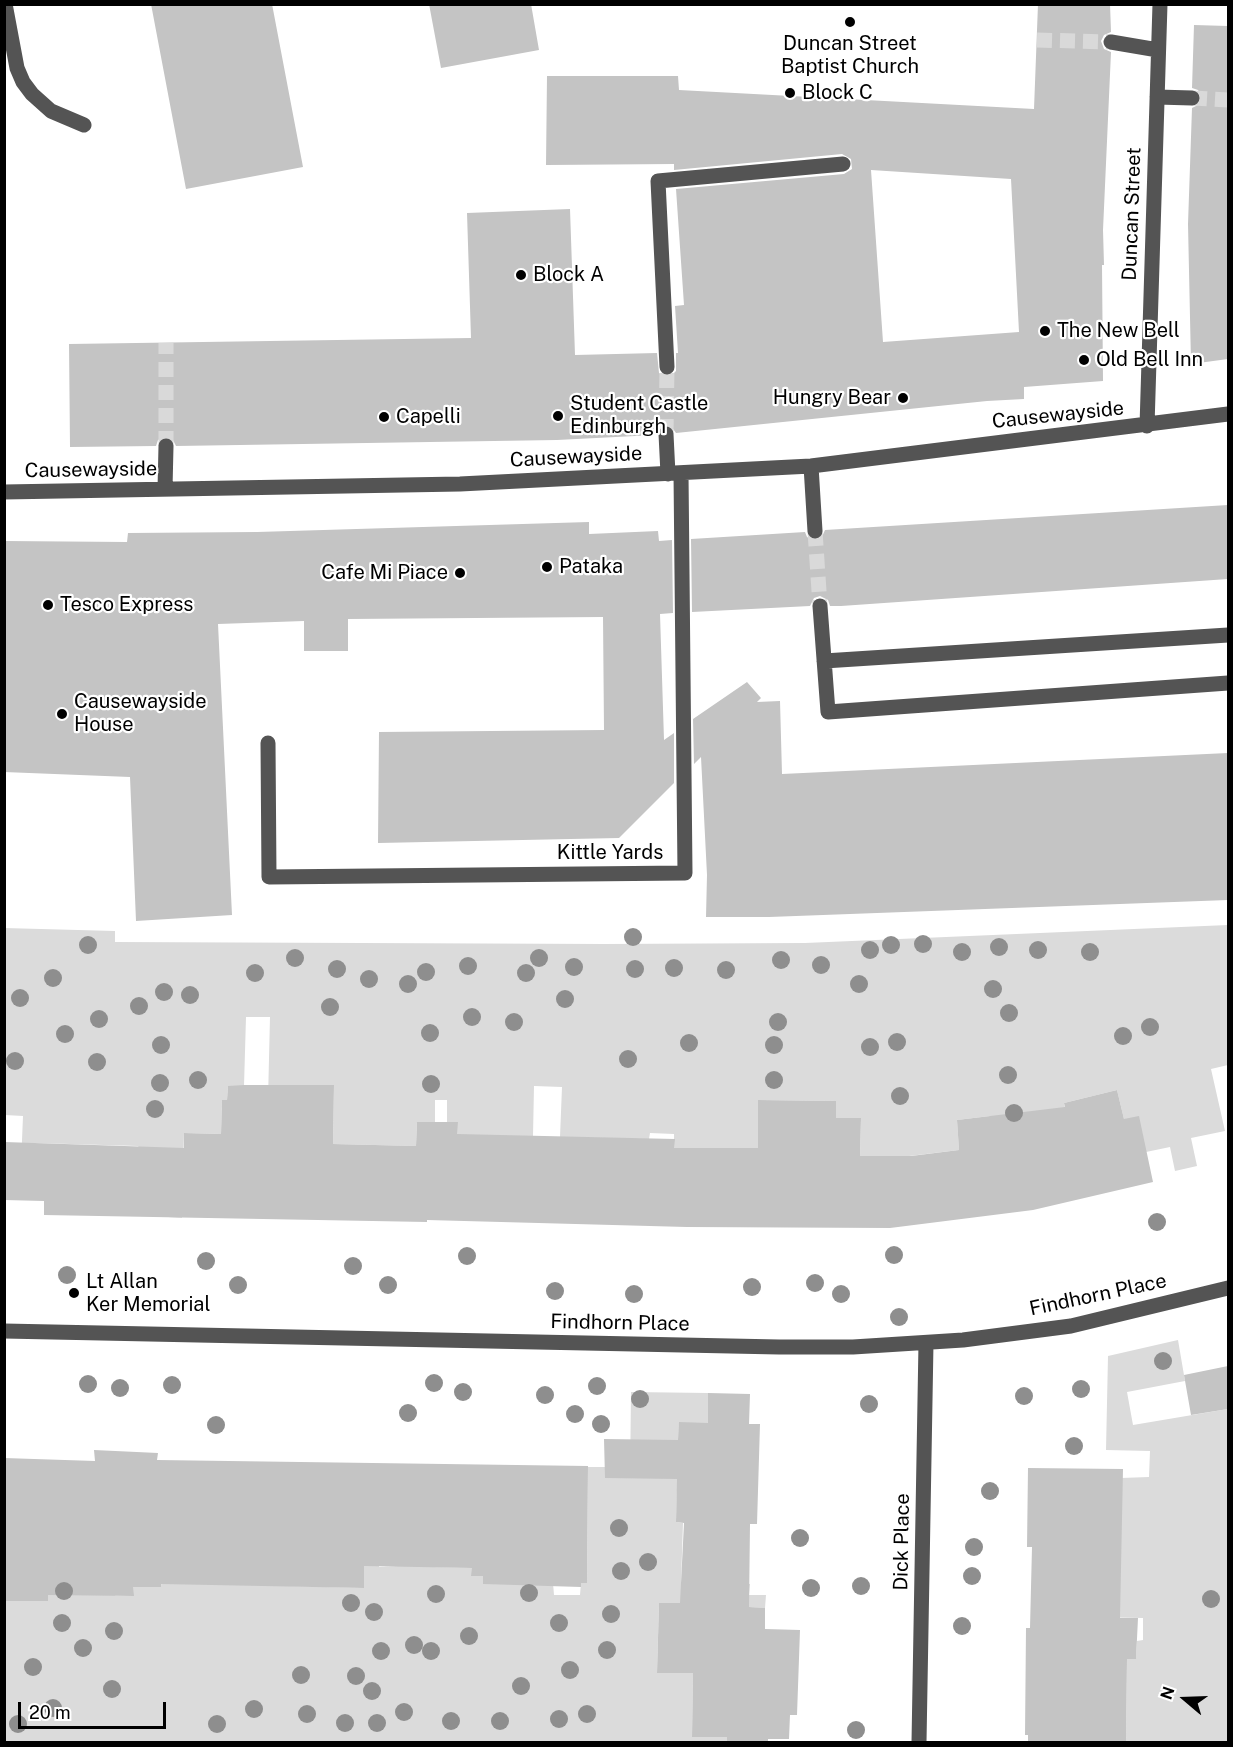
<!DOCTYPE html>
<html>
<head>
<meta charset="utf-8">
<style>
	body { margin:0 }
	#map { position:relative; width:1233px; height:1747px; overflow:hidden; background:#fff; font-family:"Public Sans",sans-serif }
	canvas { display:block }
	.frame { position:absolute; inset:0; border:6px solid #000; pointer-events:none }
	.north { position:absolute; left:1155px; top:1669px; width:60px; height:60px; -webkit-text-stroke:4px #fff; paint-order:stroke; rotate:289deg; font-size:16px; font-weight:700; line-height:24px; text-align:center; color:#000 }
	.north::after { content:''; display:block; margin:auto; width:21px; height:27px; background:#000; clip-path:polygon(50% 0,100% 100%,50% 72%,0 100%) }
	.scale { position:absolute; left:18px; top:1702px; width:148px; height:27px; box-sizing:border-box; border:3px solid #000; border-top:0; padding-left:8px; font-size:18px; line-height:21px; white-space:nowrap; color:#000; -webkit-text-stroke:4px #fff; paint-order:stroke }
</style>
</head>
<body>
<div id="map">
<canvas width="1233" height="1747"></canvas>
<div class="frame"></div>
<div class="north">N</div>
<div class="scale">20 m</div>
</div>
<script>
const ctx = document.querySelector('canvas').getContext('2d');
ctx.lineJoin = 'round';
function fill(path, color) { ctx.fillStyle = color; ctx.fill(path, 'evenodd'); }
const poly = rows => new Path2D(rows.map(r => 'M' + r).join(''));
function stroke(path, color, width, dash) { ctx.strokeStyle = color; ctx.lineWidth = width; ctx.lineCap = dash ? 'butt' : 'round'; ctx.setLineDash(dash || []); ctx.stroke(path); }
function label(font, color, halo, rows, align = 'center') {
  ctx.font = font + ' "Public Sans",sans-serif'; ctx.lineWidth = 4.5; ctx.setLineDash([]); ctx.textBaseline = 'middle'; ctx.strokeStyle = halo; ctx.fillStyle = color; for (const [text, x, y, turn = 0] of rows) {
    ctx.save(); ctx.translate(x, y); ctx.rotate((+turn || 0) * Math.PI / 180); ctx.textAlign = isNaN(turn) ? turn : align; if (halo) ctx.strokeText(text, 0, 0); ctx.fillText(text, 0, 0); ctx.restore();
  }
}
const green = poly([
	[1228,925,1228,1065,1211,1069,1225,1131,1191,1138,1197,1166,1175,1171,1170,1147,1146,1152,1124,1119,1117,1090,1064,1103,1068,1122,990,1116,957,1120,959,1150,901,1157,900,1156,860,1156,861,1118,836,1118,836,1101,759,1100,758,1148,674,1180,674,1134,650,1133,649,1139,560,1137,562,1087,534,1086,533,1136,456,1174,457,1125,447,1122,447,1100,435,1100,435,1122,417,1122,416,1146,333,1144,334,1085,315,1085,268,1100,270,1017,246,1017,244,1086,228,1086,227,1100,222,1100,221,1134,184,1133,182,1218,168,1217,169,1202,138,1146,36,1143,20,1189,23,1116,5,1115,4,928,115,931,115,942,605,944,805,943],
	[1178,1340,1185,1381,1127,1392,1133,1425,1228,1409,1228,1742,1126,1742,1127,1659,1136,1658,1137,1641,1143,1640,1143,1618,1080,1617,1121,1478,1149,1477,1150,1451,1106,1450,1108,1356],
	[631,1392,708,1393,708,1423,679,1423,676,1522,683,1523,681,1582,750,1584,749,1595,766,1595,765,1608,659,1603,657,1672,693,1673,692,1737,727,1737,727,1742,5,1742,5,1523,6,1523,6,1601,48,1601,48,1551,116,1596,133,1596,133,1587,161,1587,162,1568,213,1584,363,1588,367,1465,379,1544,379,1567,400,1566,433,1544,433,1567,472,1568,472,1576,483,1576,483,1584,553,1583,554,1595,580,1595,581,1583,587,1583,588,1467,605,1467,605,1478,630,1478]
]);
const building = poly([
	[151,4,272,4,303,167,186,189],
	[429,4,531,4,539,50,441,68],
	[1038,4,1110,4,1111,32,1104,35,1101,41,1104,49,1111,52,1103,230,1104,265,1102,265,1103,381,1024,387,1024,399,987,401,676,433,671,426,665,424,658,429,655,435,557,440,176,446,172,438,166,436,158,440,156,446,70,447,69,344,471,338,467,213,570,209,575,355,657,353,659,373,667,377,672,375,676,371,676,353,678,353,675,306,684,305,676,189,844,174,852,169,851,159,842,154,674,170,674,164,546,165,547,76,678,76,679,90,1034,109],
	[871,170,1011,179,1019,332,883,342],
	[1194,25,1228,26,1228,359,1191,364,1188,224,1192,108,1200,104,1202,98,1198,90,1192,88],
	[1228,505,1228,579,841,606,830,606,828,600,820,596,814,598,810,606,692,612,691,539,805,532,807,537,815,541,821,539,825,530],
	[589,522,589,534,658,531,659,541,672,540,673,613,660,614,664,740,674,733,674,783,619,838,378,843,379,732,604,730,603,617,348,619,348,651,304,651,304,621,218,624,232,915,136,921,130,777,4,772,4,541,127,542,128,533,257,532],
	[747,682,761,698,757,702,780,701,782,774,1228,753,1228,900,769,917,706,917,707,875,701,757,694,764,693,719],
	[244,1085,334,1085,333,1144,416,1146,417,1122,458,1122,457,1134,675,1139,674,1148,758,1148,758,1100,836,1101,836,1118,861,1118,860,1156,911,1156,959,1150,957,1120,1065,1107,1064,1103,1117,1090,1124,1119,1139,1116,1153,1182,1033,1210,890,1228,687,1227,427,1220,427,1222,44,1215,44,1201,4,1200,4,1142,184,1148,184,1133,221,1134,222,1100,227,1100,228,1086],
	[1228,1366,1228,1409,1191,1415,1184,1375],
	[708,1393,750,1394,749,1424,760,1424,757,1524,750,1524,749,1607,765,1608,765,1629,800,1630,797,1715,790,1715,789,1739,768,1739,768,1743,727,1743,727,1737,692,1737,693,1673,657,1673,659,1603,680,1603,684,1523,676,1522,677,1479,605,1478,604,1439,678,1440,679,1422,708,1423],
	[94,1450,158,1453,157,1460,588,1466,587,1583,581,1583,581,1587,483,1584,483,1576,471,1576,472,1568,364,1566,364,1588,161,1584,161,1587,133,1587,134,1596,48,1595,48,1601,6,1601,4,1458,95,1461],
	[1028,1468,1123,1469,1120,1618,1138,1618,1136,1659,1127,1659,1126,1743,1028,1743,1028,1735,1025,1735,1026,1628,1030,1628,1032,1547,1027,1547]
]);
const minorTunnel = poly([
	[1037,40,1111,42],
	[1192,98,1228,100],
	[666,434,667,367],
	[166,446,166,343],
	[815,531,820,606]
]);
const minor = poly([
	[5,4,17,68,23,82,32,94,51,111,84,125],
	[1111,42,1158,50],
	[1157,97,1192,98],
	[667,367,658,181,843,164],
	[1147,426,1160,4],
	[666,434,668,474],
	[811,466,815,531],
	[165,489,166,446],
	[4,492,460,484,811,466,1228,414],
	[820,606,828,712,1228,683],
	[824,661,1228,635],
	[268,743,269,877,685,873,681,473],
	[4,1331,779,1347,853,1347,963,1340,1071,1326,1228,1288],
	[919,1742,926,1343]
]);
const trees = [
	[633,937],
	[923,944],
	[88,945],
	[891,945],
	[999,947],
	[870,950],
	[1038,950],
	[962,952],
	[1090,952],
	[295,958],
	[539,958],
	[781,960],
	[821,965],
	[468,966],
	[574,967],
	[674,968],
	[337,969],
	[635,969],
	[726,970],
	[426,972],
	[255,973],
	[526,973],
	[53,978],
	[369,979],
	[408,984],
	[859,984],
	[993,989],
	[164,992],
	[190,995],
	[20,998],
	[565,999],
	[139,1006],
	[330,1007],
	[1009,1013],
	[472,1017],
	[99,1019],
	[514,1022],
	[778,1022],
	[1150,1027],
	[430,1033],
	[65,1034],
	[1123,1036],
	[897,1042],
	[689,1043],
	[161,1045],
	[774,1045],
	[870,1047],
	[628,1059],
	[15,1061],
	[97,1062],
	[1008,1075],
	[198,1080],
	[774,1080],
	[160,1083],
	[431,1084],
	[900,1096],
	[155,1109],
	[1014,1113],
	[1157,1222],
	[894,1255],
	[467,1256],
	[206,1261],
	[353,1266],
	[67,1275],
	[815,1283],
	[238,1285],
	[388,1285],
	[752,1287],
	[555,1291],
	[634,1294],
	[841,1294],
	[899,1317],
	[1163,1361],
	[434,1383],
	[88,1384],
	[172,1385],
	[597,1386],
	[120,1388],
	[1081,1389],
	[463,1392],
	[545,1395],
	[1024,1396],
	[640,1399],
	[869,1404],
	[408,1413],
	[575,1414],
	[601,1424],
	[216,1425],
	[1074,1446],
	[990,1491],
	[619,1528],
	[800,1538],
	[974,1547],
	[648,1562],
	[621,1571],
	[972,1576],
	[861,1586],
	[811,1588],
	[64,1591],
	[529,1593],
	[436,1594],
	[1211,1599],
	[351,1603],
	[374,1612],
	[611,1614],
	[62,1623],
	[559,1623],
	[962,1626],
	[114,1631],
	[469,1636],
	[414,1645],
	[83,1648],
	[607,1650],
	[381,1651],
	[431,1651],
	[33,1667],
	[570,1670],
	[301,1675],
	[356,1676],
	[521,1686],
	[112,1689],
	[372,1691],
	[53,1708],
	[254,1709],
	[404,1712],
	[307,1714],
	[587,1714],
	[559,1719],
	[451,1721],
	[500,1721],
	[345,1723],
	[377,1723],
	[18,1724],
	[217,1724],
	[856,1730]
];
const markers = [
	[850,22,6,"#000"],
	[790,93,6,"#000"],
	[521,275,6,"#000"],
	[1045,331,6,"#000"],
	[1084,360,6,"#000"],
	[903,398,6,"#000"],
	[558,416,6,"#000"],
	[384,417,6,"#000"],
	[547,567,6,"#000"],
	[460,573,6,"#000"],
	[48,605,6,"#000"],
	[62,714,6,"#000"],
	[74,1293,6,"#000"]
];
const poiNames = [
	["Duncan Street",850,44,"center"],
	["Baptist Church",850,67,"center"],
	["Block C",802,93],
	["Block A",533,275],
	["The New Bell",1057,331],
	["Old Bell Inn",1096,360],
	["Hungry Bear",891,398,"right"],
	["Student Castle",570,404],
	["Edinburgh",570,427],
	["Capelli",396,417],
	["Pataka",559,567],
	["Cafe Mi Piace",448,573,"right"],
	["Tesco Express",60,605],
	["Causewayside",74,702],
	["House",74,725],
	["Lt Allan",86,1282],
	["Ker Memorial",86,1305]
];
const streetNames = [
	["Duncan Street",1132,214,-88],
	["Causewayside",1058,415,-6],
	["Causewayside",576,457,-3],
	["Causewayside",91,470,-1],
	["Kittle Yards",610,853],
	["Findhorn Place",1098,1295,-12],
	["Findhorn Place",620,1323,1],
	["Dick Place",902,1542,-89]
];
fill(green, '#dbdbdb');
fill(building, '#c4c4c4');
stroke(minorTunnel, '#d9d9d9', 15, [15, 8]);
stroke(minor, '#545454', 15);
ctx.fillStyle = '#8e8e8e';
for (const [x, y] of trees) { ctx.beginPath(); ctx.arc(x, y, 9, 0, 2 * Math.PI); ctx.fill(); }
for (const [x, y, r, color] of markers) { const dot = new Path2D(); dot.arc(x, y, r, 0, 2 * Math.PI); ctx.fillStyle = color; ctx.fill(dot); stroke(dot, '#fff', 2); }
label('20px', '#000', '#fff', poiNames, 'left');
label('20px', '#000', '#fff', streetNames);
</script>
</body>
</html>
